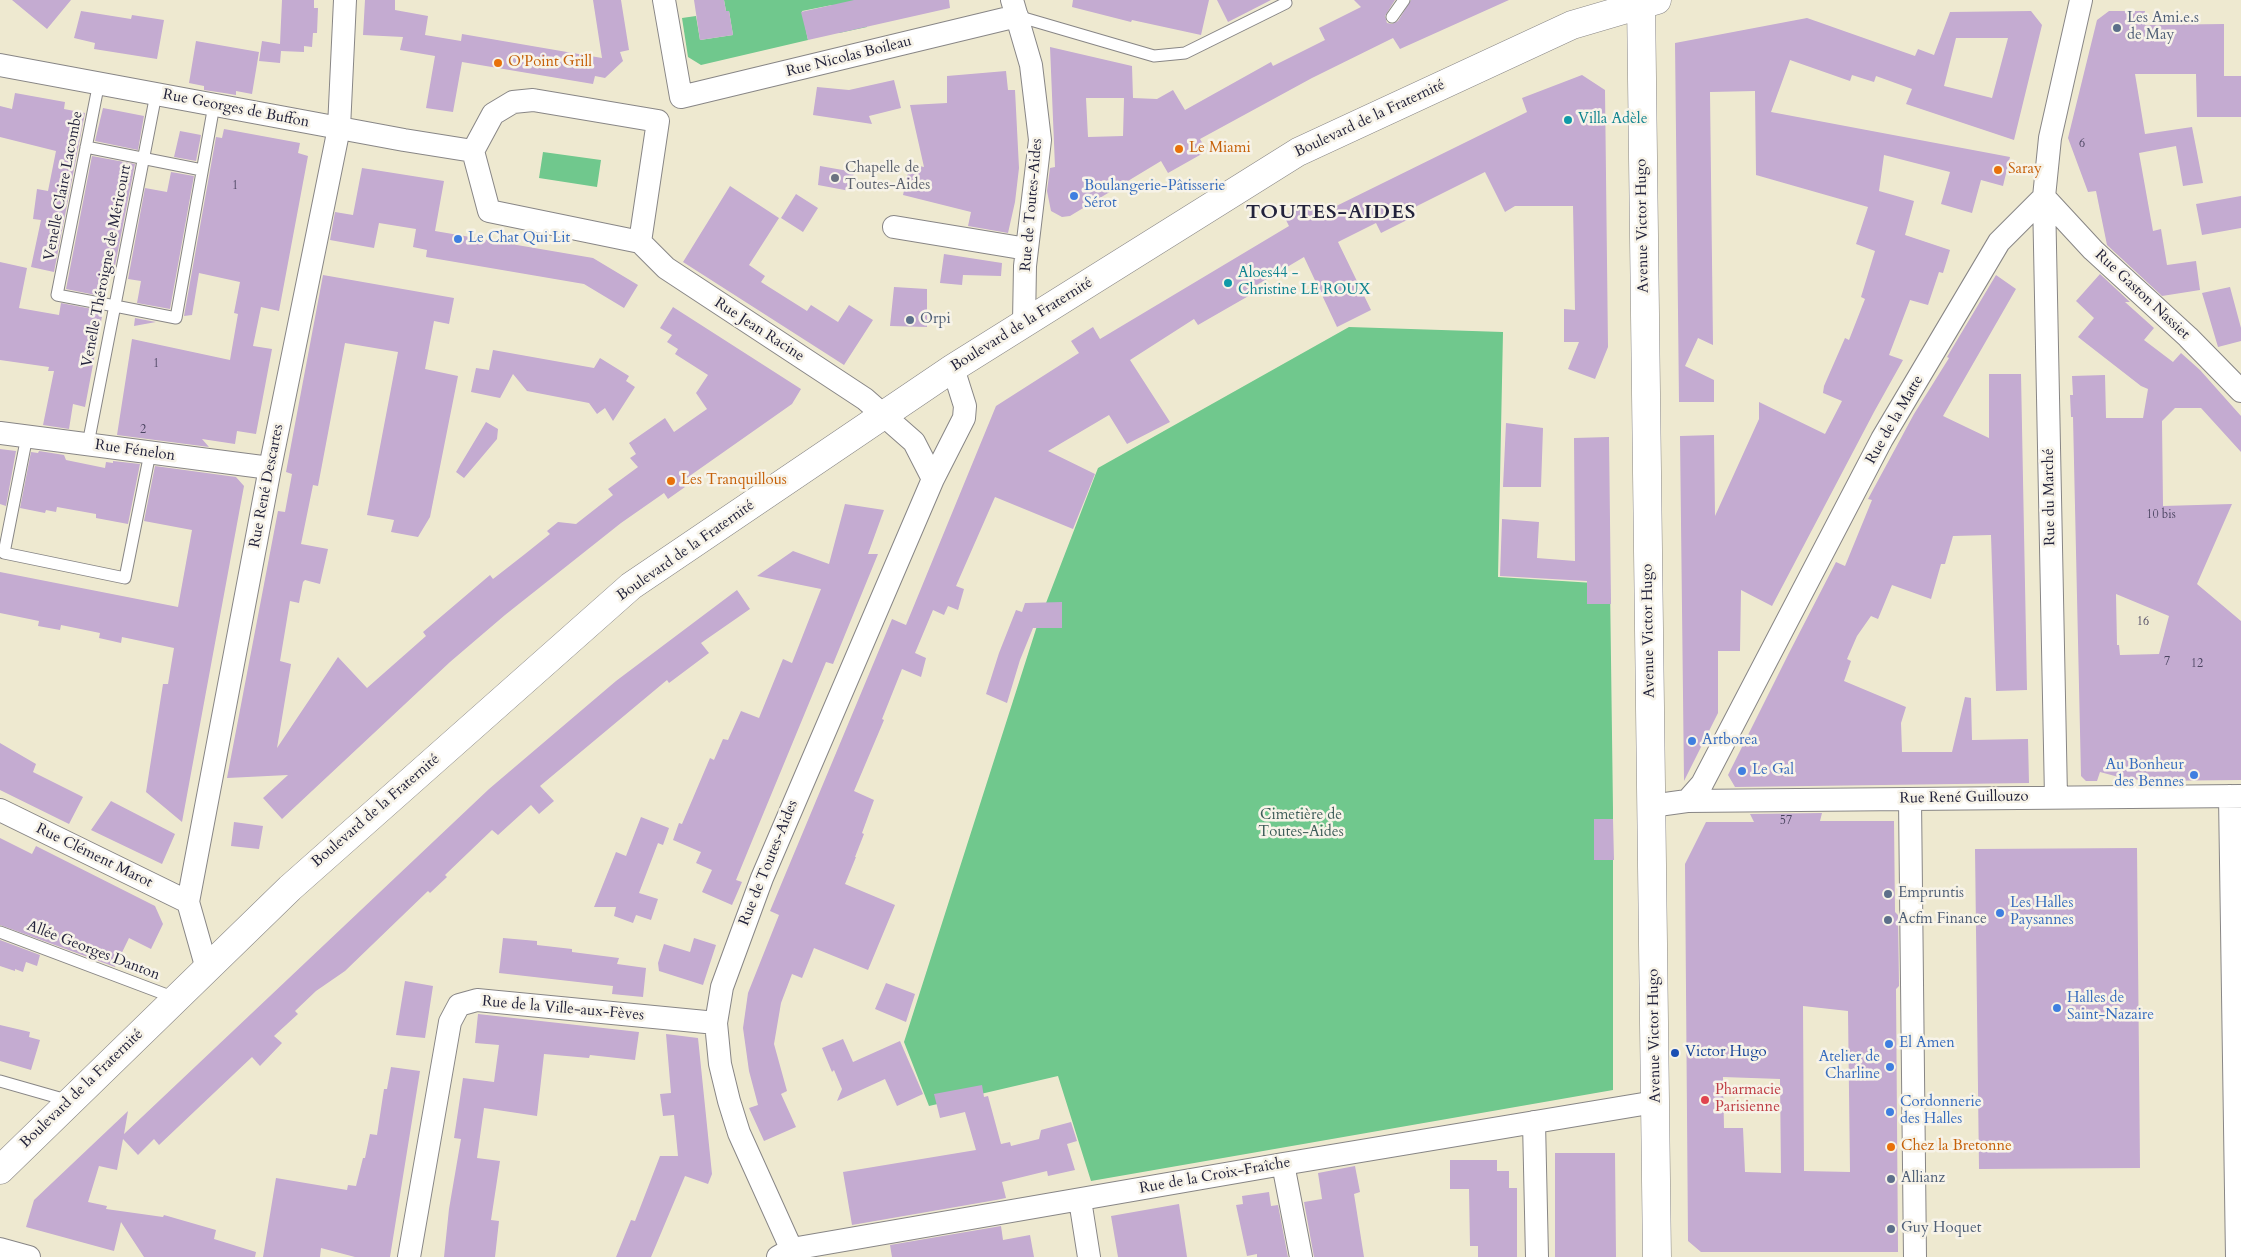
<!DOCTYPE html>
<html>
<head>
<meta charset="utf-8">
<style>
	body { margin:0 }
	canvas { display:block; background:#eee9d0 }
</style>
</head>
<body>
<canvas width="2241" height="1257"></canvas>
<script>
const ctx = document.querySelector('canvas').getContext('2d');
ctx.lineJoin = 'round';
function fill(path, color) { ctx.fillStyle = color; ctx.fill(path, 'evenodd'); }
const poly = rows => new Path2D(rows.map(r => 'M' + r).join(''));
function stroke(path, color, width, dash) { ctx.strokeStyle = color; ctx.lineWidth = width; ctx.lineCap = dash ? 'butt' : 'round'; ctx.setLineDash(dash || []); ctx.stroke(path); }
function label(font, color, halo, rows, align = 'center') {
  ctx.font = font + ' Cardo,serif'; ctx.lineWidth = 5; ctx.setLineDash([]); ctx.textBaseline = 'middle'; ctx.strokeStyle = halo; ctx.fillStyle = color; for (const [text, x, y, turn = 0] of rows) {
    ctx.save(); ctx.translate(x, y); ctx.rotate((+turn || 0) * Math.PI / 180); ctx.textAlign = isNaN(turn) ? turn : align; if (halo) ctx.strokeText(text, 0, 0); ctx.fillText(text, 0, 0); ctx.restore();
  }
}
const green = poly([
	[724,0,861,0,867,27,839,33,832,5,802,11,808,40,701,65,688,57,682,18,696,16,700,40,733,35,729,11,726,11],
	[543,152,601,160,597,187,539,178],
	[1349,327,1503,332,1498,577,1610,584,1613,810,1613,1090,1091,1181,1058,1076,929,1106,904,1042,1036,629,1098,468]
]);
const building = poly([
	[12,0,71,0,47,29],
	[282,0,314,0,314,8,318,8,317,33,313,33,312,47,304,46,304,52,281,51,280,63,259,61,262,41,280,44],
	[365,0,395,0,395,10,428,16,425,35,461,41,462,34,602,58,593,0,621,0,629,50,620,52,623,61,605,78,595,76,593,84,462,62,453,112,426,108,435,56,400,50,403,37,363,35],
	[694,0,724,0,726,11,729,11,733,35,700,40],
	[854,0,949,0,950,8,808,40,801,12],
	[1073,0,1209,0,1201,35,1132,20,1131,22,1072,7],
	[1217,0,1271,0,1228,22],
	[1354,0,1395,0,1385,16,1387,23,1392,24,1398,21,1411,0,1509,0,1400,49,1393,38,1312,78,1200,139,1207,151,1168,173,1161,161,1070,216,1062,217,1051,211,1047,191,1050,168,1055,167,1050,47,1132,66,1133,98,1157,99,1173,90,1185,110,1271,62,1273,66,1325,40,1319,28,1361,7],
	[1086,98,1124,98,1123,136,1088,137],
	[81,11,131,19,132,15,164,20,157,59,94,49,95,43,74,38],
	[2031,11,2042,25,2014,140,1906,104,1912,89,1876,76,1874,82,1852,75,1850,81,1790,60,1771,112,2010,157,2003,186,1981,180,1972,213,1941,204,1950,172,1884,155,1879,191,1914,201,1905,235,1950,250,1943,273,1939,272,1928,305,1910,300,1889,355,1903,360,1874,412,1772,606,1741,590,1740,651,1718,651,1718,713,1684,781,1680,436,1714,435,1715,516,1759,419,1759,402,1825,434,1842,401,1823,393,1824,386,1845,338,1849,340,1865,299,1861,297,1875,251,1856,244,1868,207,1756,175,1755,91,1710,92,1713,345,1698,338,1685,366,1714,380,1714,402,1679,402,1675,43,1807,18,1915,56,1918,49,1934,55,1950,12],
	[1956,38,2008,38,1992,98,1944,86],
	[2109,11,2145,11,2145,25,2224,24,2224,76,2241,76,2241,117,2197,117,2196,74,2135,74,2145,134,2192,127,2203,183,2183,186,2176,146,2139,153,2153,231,2161,229,2167,265,2196,261,2200,290,2162,296,2107,245,2096,191,2088,192,2068,138,2097,20],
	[196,41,259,52,252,94,236,91,236,95,224,93,204,90,204,86,189,83],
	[1006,71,1008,90,1015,90,1019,168,1015,202,1008,233,968,226,971,212,903,195,910,164,924,167,910,105,947,103,947,76],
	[1582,75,1605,90,1608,347,1595,379,1568,369,1579,342,1564,342,1564,309,1575,310,1573,206,1515,206,1505,212,1485,172,1411,209,1415,216,1381,233,1376,223,1338,242,1371,310,1337,327,1304,257,1250,289,1252,294,1198,325,1194,319,1130,360,1170,422,1127,444,1109,415,1048,451,1095,474,1073,529,995,497,956,586,964,589,958,610,948,606,944,615,933,610,915,653,926,658,921,677,902,669,882,719,884,720,854,791,874,800,862,833,864,834,855,857,856,857,845,884,895,905,868,970,814,948,802,978,792,974,781,1003,774,1044,787,1091,781,1094,796,1127,764,1141,749,1108,758,1105,749,1071,743,1028,748,993,779,915,770,911,892,619,906,625,996,406,1079,353,1071,341,1093,327,1100,339,1289,226,1284,216,1310,203,1316,216,1527,112,1522,98],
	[894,80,901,108,869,116,872,124,813,115,817,87,849,90],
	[15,93,65,102,64,109,85,113,54,272,31,267,41,220,33,219,37,189,48,191,56,151,0,137,0,106,12,109],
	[103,108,144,116,138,150,95,141],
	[224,129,300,143,298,153,308,156,279,311,261,307,253,346,272,349,256,434,237,431,235,444,202,439,209,447,117,435,132,339,230,360,238,314,234,313,240,282,199,273,192,315,184,316,216,137,222,138],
	[180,131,201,135,196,161,174,157],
	[92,156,135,164,113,276,109,276,105,297,66,289],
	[820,166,854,172,850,191,818,185],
	[362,168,444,181,435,231,593,258,638,285,624,308,584,284,426,257,427,250,413,247,416,229,379,223,374,248,330,240,335,212,353,215],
	[171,172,194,176,170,309,137,303,141,281,128,279,145,188,167,192],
	[730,186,779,218,749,265,765,276,761,282,807,311,811,305,838,322,849,305,873,320,844,365,683,262],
	[796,194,818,208,803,232,781,218],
	[2241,196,2241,228,2202,235,2196,204],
	[944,254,1002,263,1001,276,963,275,962,285,940,283],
	[0,262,27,268,19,308,59,315,61,303,103,311,85,407,73,404,69,429,43,425,54,371,48,371,49,367,0,360],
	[2100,274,2130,302,2125,302,2154,328,2144,340,2173,362,2181,353,2200,370,2241,416,2241,452,2201,408,2175,408,2162,421,2163,506,2232,504,2197,584,2241,621,2241,780,2143,781,2126,777,2126,779,2100,772,2097,781,2086,781,2081,776,2073,417,2071,417,2070,395,2073,395,2072,376,2105,375,2106,418,2143,418,2148,389,2141,386,2078,337,2094,318,2076,301],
	[2116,594,2169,616,2159,654,2120,655,2119,645,2117,645],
	[323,275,454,298,449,324,434,321,425,369,458,376,430,517,418,537,391,532,394,520,367,515,398,352,345,343,318,486,313,485,301,544,328,549,320,584,305,580,303,582,299,603,290,601,280,661,291,664,277,748,338,657,367,688,426,636,423,632,490,575,493,579,525,554,550,534,547,531,558,522,576,524,613,495,608,489,638,467,630,458,636,454,629,443,665,418,674,432,707,409,696,393,708,375,675,354,678,349,667,342,672,335,660,328,673,307,801,389,792,404,681,482,685,487,668,499,664,493,621,523,505,615,450,662,282,819,263,798,288,775,227,778,278,511,285,512,292,474,286,472],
	[1996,275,2016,289,1943,416,1989,438,1989,374,2021,374,2027,690,1996,691,1991,535,1953,536,1945,564,1941,564,1931,599,1892,585,1878,619,1871,616,1857,636,1847,659,1851,661,1844,681,1906,707,1901,723,1902,752,1952,752,1965,697,1971,698,1972,740,2028,739,2029,783,1735,787,1728,775,1789,653,1836,562,1845,566,1872,500,1868,499,1914,414,1949,358,1947,357],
	[894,287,927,289,927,327,890,326],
	[2230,287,2241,328,2241,341,2218,347,2202,293],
	[135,318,156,322,134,326],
	[493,350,594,368,600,358,629,376,626,381,635,387,613,421,605,408,597,414,589,403,527,391,513,374,500,398,471,392,476,368,489,370],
	[486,422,498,429,497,439,464,478,456,472],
	[1506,423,1543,428,1541,487,1503,487],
	[1609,437,1611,604,1587,604,1587,581,1500,576,1502,519,1539,522,1537,558,1575,561,1574,438],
	[0,449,16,451,6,506,0,504],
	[39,451,64,455,66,460,105,468,106,462,113,463,113,461,140,464,128,524,96,518,96,514,57,507,56,512,46,510,45,513,20,508,31,452,38,453],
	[155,466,236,477,244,486,182,822,146,792,163,684,168,684,174,648,122,637,121,643,99,638,100,633,61,625,60,630,38,626,39,621,0,613,0,572,178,607,192,530,144,521],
	[845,504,884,510,868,554,878,554,833,664,826,662,752,841,736,880,742,882,732,905,702,892,712,870,696,863,701,852,673,840,679,823,682,824,710,758,714,760,723,739,728,740,741,711,759,718,783,659,792,663,821,589,757,576,793,551,829,564],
	[737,590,750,609,701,643,709,653,669,683,667,680,540,786,554,801,539,814,531,805,498,835,492,830,445,875,447,877,430,893,428,891,345,971,316,991,295,1011,298,1014,274,1036,282,1043,260,1066,252,1057,159,1145,154,1139,138,1155,123,1139,117,1170,99,1166,88,1202,107,1206,106,1209,163,1217,164,1215,216,1230,214,1239,256,1252,255,1257,144,1257,121,1222,114,1251,26,1227,34,1200,128,1111,124,1134,489,789,616,681],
	[1062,602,1062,628,1033,628,1020,660,1007,703,986,694,999,653,1016,610,1022,612,1025,603],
	[0,743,36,764,33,772,83,797,69,824,0,790],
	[111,801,175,834,162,864,91,830],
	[1822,813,1820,821,1894,821,1895,912,1898,915,1899,986,1896,989,1898,1252,1701,1252,1688,1241,1685,864,1706,822,1754,822,1750,814],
	[1803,1006,1848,1011,1850,1172,1804,1171],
	[1723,1077,1780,1079,1781,1173,1745,1172,1743,1128,1724,1128],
	[641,817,669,828,663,845,658,843,639,893,658,899,651,920,636,915,633,923,614,916,616,907,594,907,616,852,626,856],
	[1594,819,1613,819,1614,860,1594,860],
	[234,822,263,826,259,849,231,846],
	[0,838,32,854,36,846,155,906,163,924,151,949,129,938,115,967,0,925],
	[2137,848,2140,1168,1979,1169,1975,849],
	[503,938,537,941,537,945,572,949,572,952,619,958,617,964,646,968,643,997,612,994,613,986,499,973],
	[694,938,716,945,703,985,659,971,658,963,664,944,690,952],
	[0,940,40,955,37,966,26,962,23,972,15,969,15,971,0,966],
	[405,981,433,986,425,1038,396,1035],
	[886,983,915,994,906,1022,875,1009],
	[478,1014,639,1032,635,1060,590,1055,589,1058,544,1054,537,1116,484,1108,477,1158,500,1161,491,1220,499,1221,495,1257,444,1257,449,1209,461,1139,454,1138,463,1078,494,1082,499,1045,475,1043],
	[0,1025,30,1032,29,1037,40,1040,31,1070,0,1061],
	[666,1034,698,1038,712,1174,708,1184,685,1176,651,1257,616,1257,631,1220,635,1221,660,1156,678,1156,674,1115,663,1116,660,1094,671,1093],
	[843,1039,853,1062,900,1041,923,1094,897,1106,885,1079,837,1101,842,1089,834,1070,832,1072,822,1048],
	[391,1067,420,1071,390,1257,355,1257,321,1248,320,1257,263,1257,276,1178,347,1190,348,1185,356,1186,363,1158,365,1158,370,1134,377,1135,384,1089,387,1089],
	[982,1085,984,1097,988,1096,1001,1144,1010,1142,1011,1146,1039,1139,1041,1130,1071,1122,1077,1141,1067,1144,1075,1170,1048,1176,1047,1171,1002,1182,1006,1198,996,1200,852,1225,843,1172,976,1150,965,1112,940,1118,934,1094],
	[1555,1153,1615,1153,1616,1257,1555,1257],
	[1450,1160,1497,1160,1497,1171,1509,1171,1509,1188,1517,1188,1517,1257,1478,1257,1478,1246,1470,1246,1469,1189,1450,1189],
	[1355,1166,1360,1192,1354,1194,1364,1257,1314,1257,1304,1202,1322,1199,1318,1173],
	[1269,1192,1271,1206,1278,1205,1288,1257,1257,1257,1257,1254,1247,1256,1236,1205,1243,1204,1242,1196],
	[1179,1204,1187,1257,1118,1257,1111,1216],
	[1001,1226,1003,1240,1030,1235,1034,1257,892,1257,890,1245]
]);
const service = poly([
	[1017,16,1154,56,1185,53,1286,3],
	[1392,17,1404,0],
	[99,82,57,295,115,306,176,318,214,105],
	[86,147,202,170],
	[27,436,4,553,125,578,150,453],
	[88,444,156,94],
	[0,932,175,998],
	[0,1081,70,1101]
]);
const minor = poly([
	[664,0,681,97],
	[1012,0,1031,65,1040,140,1025,266,1024,322],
	[0,65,404,140,473,151],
	[681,97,1017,16],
	[533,100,658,121,640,242,489,211,473,151,493,114,513,102,533,100],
	[2044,197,2093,250,2188,337,2241,391],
	[894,227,1027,249],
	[640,242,666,268,865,399,914,442,933,479],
	[0,433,270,468],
	[2230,796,2237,1257],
	[2056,797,2044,197,2050,138,2081,0],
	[1910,799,1915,1257],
	[1687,801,2241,796],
	[1651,806,1687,801,1702,784,1882,439,1999,242,2044,197],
	[0,810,188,902],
	[207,969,188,902,270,468,339,128,345,0],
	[1534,1122,1537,1257],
	[1283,1164,1301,1257],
	[1080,1200,1089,1257],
	[0,1249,29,1257],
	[409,1257,450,1022,459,1005,477,1000,716,1023],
	[778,1257,792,1249,1283,1164,1655,1102],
	[795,1257,739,1133,729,1101,720,1064,716,1023,722,987,762,878,933,479,964,418,965,406,953,368]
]);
const tertiary = poly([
	[1641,0,1657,1257]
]);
const secondary = poly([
	[0,1170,290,888,631,586,953,368,1298,152,1572,25,1657,0]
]);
const markers = [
	[2117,28,5,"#5c6f8a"],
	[498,63,5,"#e8710a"],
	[1568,120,5,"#0f9aa8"],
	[1179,149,5,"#e8710a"],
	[1998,170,5,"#e8710a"],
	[835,178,5,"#6b7280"],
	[1074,196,5,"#3f7fe0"],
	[458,239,5,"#3f7fe0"],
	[1228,283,5,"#0f9aa8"],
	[910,320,5,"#5c6f8a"],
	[671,481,5,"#e8710a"],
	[1692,741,5,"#3f7fe0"],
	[1742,771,5,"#3f7fe0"],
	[2194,775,5,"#3f7fe0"],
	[1888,894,5,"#5c6f8a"],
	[2000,913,5,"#3f7fe0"],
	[1888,920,5,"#5c6f8a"],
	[2057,1008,5,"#3f7fe0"],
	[1889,1044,5,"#3f7fe0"],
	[1675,1053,5,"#1a4fb4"],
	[1890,1067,5,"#3f7fe0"],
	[1705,1100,5,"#e0444e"],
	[1890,1112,5,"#3f7fe0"],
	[1891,1147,5,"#e8710a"],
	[1891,1179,5,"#5c6f8a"],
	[1891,1229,5,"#5c6f8a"]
];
const numberNames = [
	["6",2082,144],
	["1",235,186],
	["1",156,364],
	["2",143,430],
	["10 bis",2161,515],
	["16",2143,622],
	["7",2167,662],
	["12",2197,664],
	["57",1786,821]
];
const serviceNames = [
	["Les Ami.e.s",2127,19],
	["de May",2127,36],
	["Orpi",920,320],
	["Empruntis",1898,894],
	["Acfm Finance",1898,920],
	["Allianz",1901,1179],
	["Guy Hoquet",1901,1229]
];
const streetNames = [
	["Rue Nicolas Boileau",849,57,-14],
	["Rue Georges de Buffon",236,109,11],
	["Boulevard de la Fraternité",1370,119,-25],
	["Venelle Claire Lacombe",64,186,-79],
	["Rue de Toutes-Aides",1032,205,-85],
	["Avenue Victor Hugo",1643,226,-91],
	["Venelle Théroigne de Méricourt",107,266,-79],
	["Rue Gaston Nassiet",2142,295,43],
	["Boulevard de la Fraternité",1022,325,-32],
	["Rue Jean Racine",759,330,33],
	["Rue de la Matte",1895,420,-60],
	["Rue Fénelon",135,451,8],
	["Rue René Descartes",267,486,-79],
	["Rue du Marché",2050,497,-91],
	["Boulevard de la Fraternité",686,551,-35],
	["Avenue Victor Hugo",1649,631,-91],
	["Rue René Guillouzo",1964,798,-1],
	["Boulevard de la Fraternité",376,811,-41],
	["Rue Clément Marot",94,856,26],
	["Rue de Toutes-Aides",769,863,-68],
	["Allée Georges Danton",93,951,21],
	["Rue de la Ville-aux-Fèves",563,1009,5],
	["Avenue Victor Hugo",1655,1036,-91],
	["Boulevard de la Fraternité",82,1089,-44],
	["Rue de la Croix-Fraîche",1215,1176,-10]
];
const foodNames = [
	["O'Point Grill",508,63],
	["Le Miami",1189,149],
	["Saray",2008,170],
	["Les Tranquillous",681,481],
	["Chez la Bretonne",1901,1147]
];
const cultureNames = [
	["Villa Adèle",1578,120],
	["Aloes44 -",1238,274],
	["Christine LE ROUX",1238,291]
];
const worshipNames = [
	["Chapelle de",845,169],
	["Toutes-Aides",845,186]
];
const shopNames = [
	["Boulangerie-Pâtisserie",1084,187],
	["Sérot",1084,204],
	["Le Chat Qui Lit",468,239],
	["Artborea",1702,741],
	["Au Bonheur",2184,766,"right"],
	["des Bennes",2184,783,"right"],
	["Le Gal",1752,771],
	["Les Halles",2010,904],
	["Paysannes",2010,921],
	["Halles de",2067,999],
	["Saint-Nazaire",2067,1016],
	["El Amen",1899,1044],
	["Atelier de",1880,1058,"right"],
	["Charline",1880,1075,"right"],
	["Cordonnerie",1900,1103],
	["des Halles",1900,1120]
];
const parkNames = [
	["Cimetière de",1301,816],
	["Toutes-Aides",1301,833]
];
const transitNames = [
	["Victor Hugo",1685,1053]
];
const healthNames = [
	["Pharmacie",1715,1091],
	["Parisienne",1715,1108]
];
const districtNames = [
	["TOUTES-AIDES",1331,213]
];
fill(green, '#70c88d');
fill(building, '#c4abd1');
stroke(service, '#888686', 13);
stroke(minor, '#888686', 24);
stroke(tertiary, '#888686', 29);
stroke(secondary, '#888686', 29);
stroke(service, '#fff', 11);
stroke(minor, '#fff', 22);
stroke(tertiary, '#fff', 28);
stroke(secondary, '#fff', 28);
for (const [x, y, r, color] of markers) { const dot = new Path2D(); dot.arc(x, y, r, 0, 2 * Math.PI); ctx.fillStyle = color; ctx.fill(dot); stroke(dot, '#f7f3e8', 2); }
label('12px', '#4a4460', null, numberNames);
label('15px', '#4e5e75', '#f7f3e8', serviceNames, 'left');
label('15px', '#22223b', '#f7f3e8', streetNames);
label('15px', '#c56008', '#f7f3e8', foodNames, 'left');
label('15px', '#0d838f', '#f7f3e8', cultureNames, 'left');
label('15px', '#5b616d', '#f7f3e8', worshipNames, 'left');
label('15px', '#366cbe', '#f7f3e8', shopNames, 'left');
label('15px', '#3d5c58', '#f7f3e8', parkNames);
label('15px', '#164399', '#f7f3e8', transitNames, 'left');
label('15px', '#be3a42', '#f7f3e8', healthNames, 'left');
ctx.letterSpacing = '1px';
label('bold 20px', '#22223b', '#f7f3e8', districtNames);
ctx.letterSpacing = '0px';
</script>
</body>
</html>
